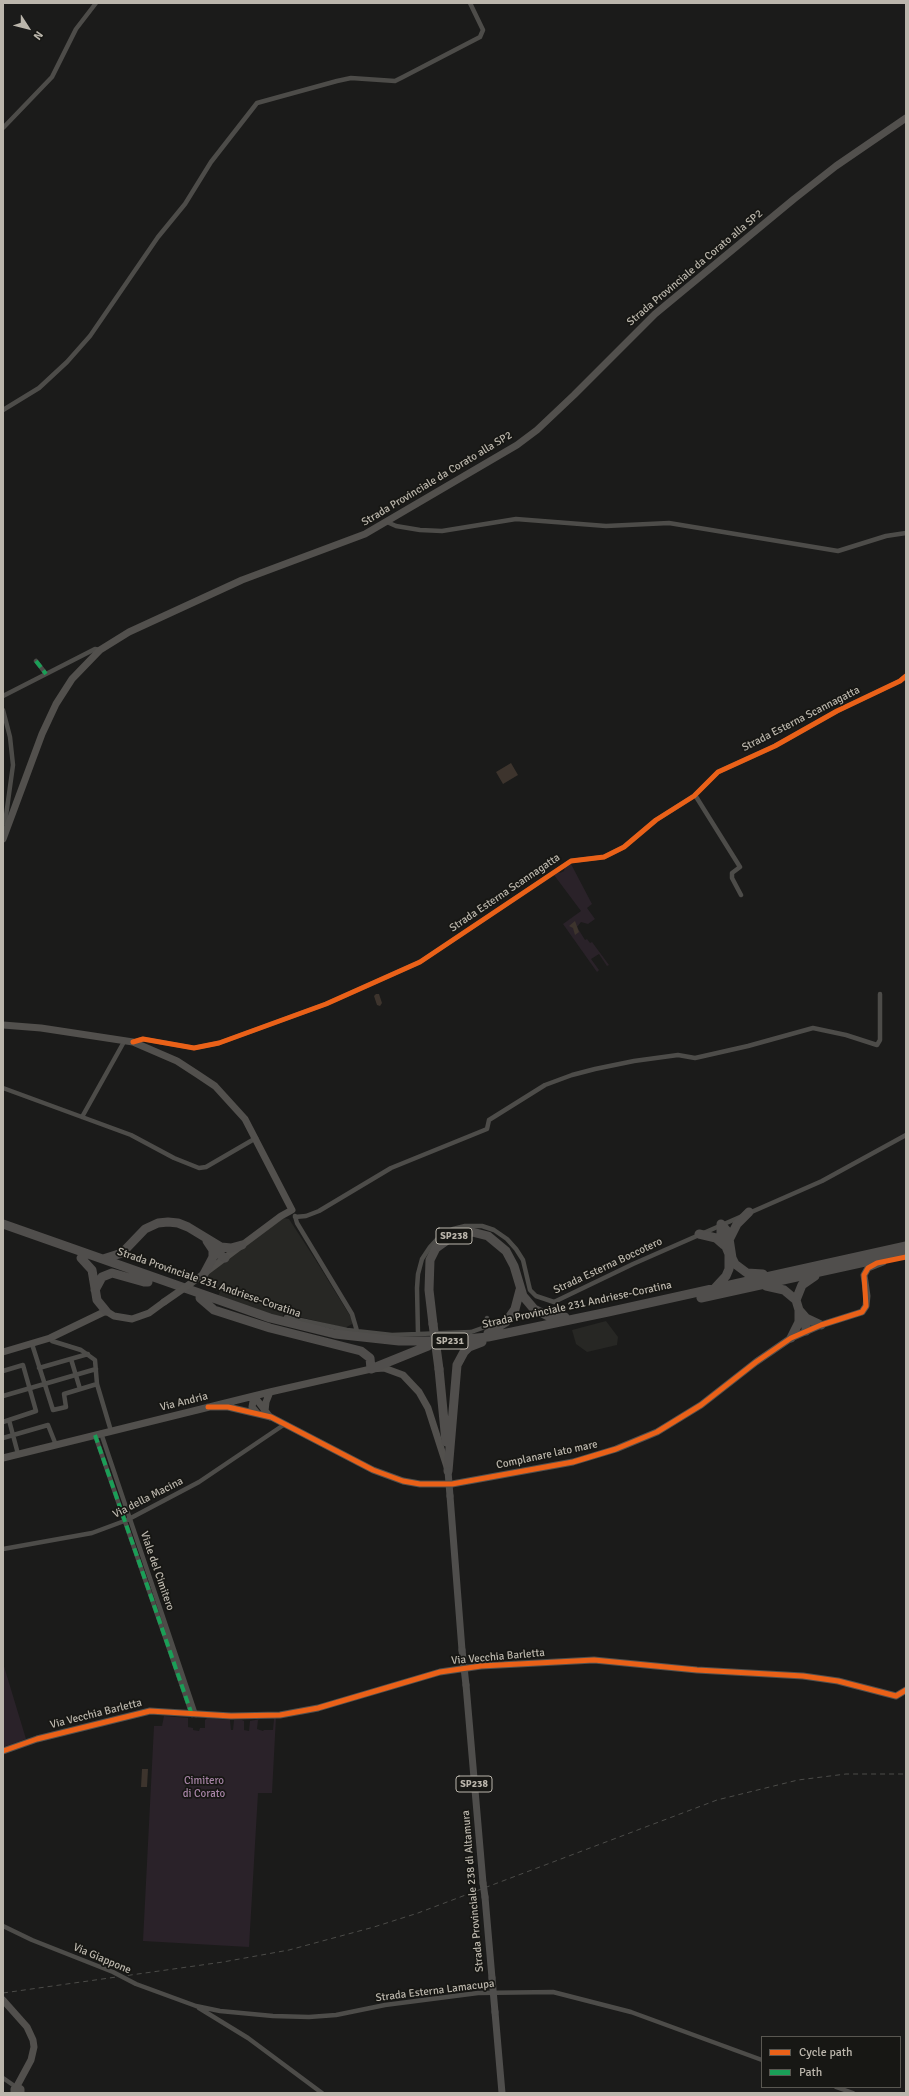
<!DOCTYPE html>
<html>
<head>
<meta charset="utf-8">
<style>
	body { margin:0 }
	#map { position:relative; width:909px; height:2096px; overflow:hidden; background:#1b1b1a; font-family:Signika,sans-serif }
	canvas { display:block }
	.frame { position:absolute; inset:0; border:4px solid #bbb6ac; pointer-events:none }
	.legend { position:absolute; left:761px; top:2036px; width:140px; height:52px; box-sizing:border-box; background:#171714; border:1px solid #595751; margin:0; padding:5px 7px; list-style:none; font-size:12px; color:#bbb6ac }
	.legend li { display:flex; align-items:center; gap:8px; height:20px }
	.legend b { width:20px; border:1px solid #595751 }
	.north { position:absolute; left:8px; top:8px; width:40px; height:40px; -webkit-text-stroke:3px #171714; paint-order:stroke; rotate:126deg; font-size:11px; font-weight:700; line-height:16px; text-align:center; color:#bbb6ac }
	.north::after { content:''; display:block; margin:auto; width:14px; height:18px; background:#bbb6ac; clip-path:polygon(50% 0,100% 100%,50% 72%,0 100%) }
</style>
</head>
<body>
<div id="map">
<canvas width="909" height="2096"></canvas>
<div class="frame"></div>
<ul class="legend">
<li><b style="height:5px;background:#ea6118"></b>Cycle path</li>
<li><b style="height:5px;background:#1a9f57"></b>Path</li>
</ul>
<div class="north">N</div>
</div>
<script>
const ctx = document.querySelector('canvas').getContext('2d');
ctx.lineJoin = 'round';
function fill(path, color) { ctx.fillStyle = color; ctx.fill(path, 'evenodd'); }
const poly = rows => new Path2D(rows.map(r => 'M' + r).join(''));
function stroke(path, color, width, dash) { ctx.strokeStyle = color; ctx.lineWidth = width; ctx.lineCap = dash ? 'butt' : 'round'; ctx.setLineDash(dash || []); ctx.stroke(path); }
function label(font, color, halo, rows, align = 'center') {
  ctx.font = font + ' Signika,sans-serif'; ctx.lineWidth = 3.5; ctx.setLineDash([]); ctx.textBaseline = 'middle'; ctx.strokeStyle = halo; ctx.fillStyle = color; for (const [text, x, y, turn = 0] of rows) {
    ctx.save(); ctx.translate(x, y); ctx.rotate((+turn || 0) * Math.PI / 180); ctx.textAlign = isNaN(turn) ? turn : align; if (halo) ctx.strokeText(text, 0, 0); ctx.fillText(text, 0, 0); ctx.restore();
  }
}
const built = poly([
	[283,1218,289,1219,315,1259,352,1319,352,1324,345,1328,284,1313,282,1318,218,1296,220,1292,197,1282],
	[606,1321,618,1337,617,1345,587,1352,576,1344,572,1330]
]);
const green = poly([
	[571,864,592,904,587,908,595,919,588,924,581,922,577,927,585,940,587,939,590,943,592,942,609,965,607,966,599,954,591,959,599,970,597,972,563,924,581,911,554,875,558,872,560,873,564,871,565,867],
	[3,1663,26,1739,3,1747],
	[164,1716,188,1718,188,1727,193,1728,193,1730,199,1731,200,1728,205,1728,205,1720,207,1718,230,1720,231,1730,233,1730,234,1720,242,1720,244,1721,244,1730,249,1731,250,1721,260,1719,258,1720,257,1729,263,1731,264,1730,273,1730,274,1719,271,1717,276,1717,272,1793,258,1793,249,1947,143,1941,154,1726,162,1726]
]);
const water = poly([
	[511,763,518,775,503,784,496,772],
	[575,921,579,932,575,935,573,928,569,926],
	[376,994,379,994,382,1003,380,1006,377,1005,374,996],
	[142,1769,148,1769,147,1787,141,1787]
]);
const street = poly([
	[3,128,52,77,76,29,96,3],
	[3,410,39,388,67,362,90,336,158,237,185,204,211,162,257,103,337,81,351,78,395,81,403,77,480,37,483,30,470,3],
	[387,522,396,526,420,530,442,531,516,519,606,526,669,523,838,551,886,536,906,533],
	[36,661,46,674],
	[3,696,95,649,100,650],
	[3,710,10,737,13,765,5,823,8,826],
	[695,795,740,867,732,873,732,878,741,895],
	[133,1042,143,1039,194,1048,219,1043,326,1004,420,962,571,861,604,857,624,847,656,820,694,796,718,772,775,746,837,711,900,681,906,676],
	[3,1088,131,1135,174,1158,199,1168,206,1167,256,1138],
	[82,1117,125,1040],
	[295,1216,297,1223,352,1314,357,1331],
	[295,1217,306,1216,319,1211,391,1168,487,1129,489,1120,545,1085,572,1075,595,1069,634,1061,678,1055,695,1058,748,1046,813,1028,846,1035,877,1045,880,1040,880,994],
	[286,1317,347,1330,392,1335,471,1332,488,1326,487,1318],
	[418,1334,417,1288,418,1274,422,1259,430,1247,441,1235,453,1229,465,1226,482,1226,494,1230,507,1239,516,1249,523,1260,530,1290,536,1296,554,1302,633,1264,822,1181,906,1135],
	[50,1338,52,1341,81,1350,95,1360,97,1384,111,1431],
	[32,1344,53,1410,66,1407,64,1394,97,1384],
	[71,1359,80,1389],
	[39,1368,88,1354],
	[3,1371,23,1365,36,1411,3,1422],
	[3,1396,96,1369],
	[9,1420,18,1454],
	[101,1433,196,1715],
	[95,1435,192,1715],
	[3,1438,48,1425,56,1445],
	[3,1549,92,1533,127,1520,199,1482,285,1424],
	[3,1926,32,1940,113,1972,136,1984,196,2006,220,2011,273,2016,309,2017,336,2015,385,2005,478,1993,553,1992,631,2012,762,2060],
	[199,2008,248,2038,322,2093],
	[3,2078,16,2087],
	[836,2087,853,2093]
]);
const secondary = poly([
	[3,839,42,734,56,704,72,679,100,650,129,632,242,580,365,534,517,445,537,430,574,395,655,314,794,199,836,166,906,118],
	[3,1025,41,1028,133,1042,177,1061,197,1074,215,1086,245,1119,292,1210,281,1216,190,1284],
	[3,1352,50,1338,106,1311,114,1316,132,1319,149,1313,164,1302],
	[254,1396,270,1417],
	[254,1396,252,1407,257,1413],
	[208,1407,228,1407,271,1417,373,1470,403,1481,420,1484,452,1484,573,1462,616,1449,657,1432,701,1405,756,1362,791,1338,821,1325,862,1312,866,1306,867,1296,864,1275,868,1268,883,1262],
	[265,1411,266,1402,270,1392],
	[3,1458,270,1392,371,1369,384,1368,403,1375,419,1392,428,1408,447,1467],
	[3,1751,37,1739,150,1711,231,1716,280,1715,318,1708,440,1672,481,1666,594,1660,697,1670,803,1676,838,1681,896,1696,906,1690],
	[3,2000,27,2027,33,2040,34,2047,31,2060,17,2086],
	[14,2093,14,2089,17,2086,21,2089,21,2093]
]);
const primary = poly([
	[450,1496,462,1650],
	[466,1685,483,1883],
	[485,1897,492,1978],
	[495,2012,502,2093]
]);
const highway = poly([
	[3,1224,270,1318,335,1334,399,1341,443,1341,488,1337,608,1312,906,1246],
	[721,1224,728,1232,732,1258,735,1264,747,1273,763,1274],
	[699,1234,716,1238,724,1245],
	[730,1238,737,1224,749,1212],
	[207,1241,213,1250,225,1258],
	[81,1258,92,1270,97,1300,106,1311],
	[103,1259,122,1253,145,1229,158,1223,168,1222,178,1223,188,1227,221,1247,231,1248,242,1245],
	[204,1274,213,1257,213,1250],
	[766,1286,784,1290,796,1300,799,1310,799,1322,791,1338],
	[714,1289,726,1276,729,1269,729,1254,721,1235,721,1224],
	[95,1290,102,1277,112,1273,144,1282,148,1282],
	[200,1298,214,1310,270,1328,361,1351,370,1358,371,1369,428,1346],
	[701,1298,906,1253],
	[796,1300,802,1285,815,1276],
	[799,1310,806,1318,821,1325],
	[806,1318,806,1331],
	[433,1324,429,1290,430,1260,436,1248,450,1238,457,1234,472,1232,488,1236,506,1251,514,1266,523,1296,534,1309,548,1316,565,1317],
	[488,1333,506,1322,515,1309,520,1290],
	[439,1369,446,1442],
	[448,1471,457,1365,464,1352,469,1347,482,1342]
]);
const rail = poly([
	[3,1993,223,1962,289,1950,374,1927,418,1913,717,1800,798,1780,846,1774,906,1774]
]);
const secondaryBridge = poly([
	[164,1302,190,1284]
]);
const primaryBridge = poly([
	[448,1471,450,1496],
	[462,1650,466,1685],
	[483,1883,485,1897],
	[492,1978,495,2012]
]);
const highwayBridge = poly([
	[433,1324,439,1369]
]);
const quiet = poly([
	[36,661,46,674],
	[95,1435,192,1715]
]);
const cycleway = poly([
	[133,1042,143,1039,194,1048,219,1043,326,1004,420,962,571,861,604,857,624,847,656,820,694,796,718,772,775,746,837,711,900,681,906,676],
	[208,1407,228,1407,271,1417,373,1470,403,1481,420,1484,452,1484,573,1462,616,1449,657,1432,701,1405,756,1362,791,1338,821,1325,862,1312,866,1306,864,1275,868,1268,877,1263,906,1257],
	[3,1751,37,1739,150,1711,231,1716,280,1715,318,1708,440,1672,481,1666,594,1660,697,1670,803,1676,838,1681,896,1696,906,1690]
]);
const shields = [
	[454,1236,36],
	[450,1341,36],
	[474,1784,36]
];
const shieldNames = [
	["SP238",454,1236],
	["SP231",450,1341],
	["SP238",474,1784]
];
const streetNames = [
	["Strada Provinciale da Corato alla SP2",695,268,-40],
	["Strada Provinciale da Corato alla SP2",437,479,-31],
	["Strada Esterna Scannagatta",801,719,-27],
	["Strada Esterna Scannagatta",505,893,-34],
	["Strada Esterna Boccotero",608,1266,-25],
	["Strada Provinciale 231 Andriese-Coratina",209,1283,19],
	["Strada Provinciale 231 Andriese-Coratina",577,1305,-12],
	["Via Andria",184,1402,-14],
	["Complanare lato mare",547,1455,-12],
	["Via della Macina",148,1498,-27],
	["Viale del Cimitero",157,1571,71],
	["Via Vecchia Barletta",498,1657,-5],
	["Via Vecchia Barletta",96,1714,-14],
	["Strada Provinciale 238 di Altamura",473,1891,-95],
	["Via Giappone",102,1959,23],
	["Strada Esterna Lamacupa",435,1991,-7]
];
const parkNames = [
	["Cimitero",204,1781],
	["di Corato",204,1794]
];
fill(built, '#272724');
fill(green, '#2a2229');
fill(water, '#3d342d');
stroke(street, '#4d4c49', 4.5);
stroke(secondary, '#52504d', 7);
stroke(primary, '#4f4e4c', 7);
stroke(highway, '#504e4c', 9);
stroke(rail, '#4c4c49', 1, [5, 4]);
stroke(secondaryBridge, '#52504d', 7);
stroke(primaryBridge, '#4f4e4c', 7);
stroke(highwayBridge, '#504e4c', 9);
stroke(quiet, '#1a9f57', 4, [8, 4]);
stroke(cycleway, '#ea6118', 5);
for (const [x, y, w] of shields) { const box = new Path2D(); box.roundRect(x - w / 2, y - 8, w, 16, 3); ctx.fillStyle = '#171714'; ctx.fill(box); stroke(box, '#bbb6ac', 1); }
label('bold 10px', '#bbb6ac', null, shieldNames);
label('11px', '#bbb6ac', '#171714', streetNames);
label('11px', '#a683a5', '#171714', parkNames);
</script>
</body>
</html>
